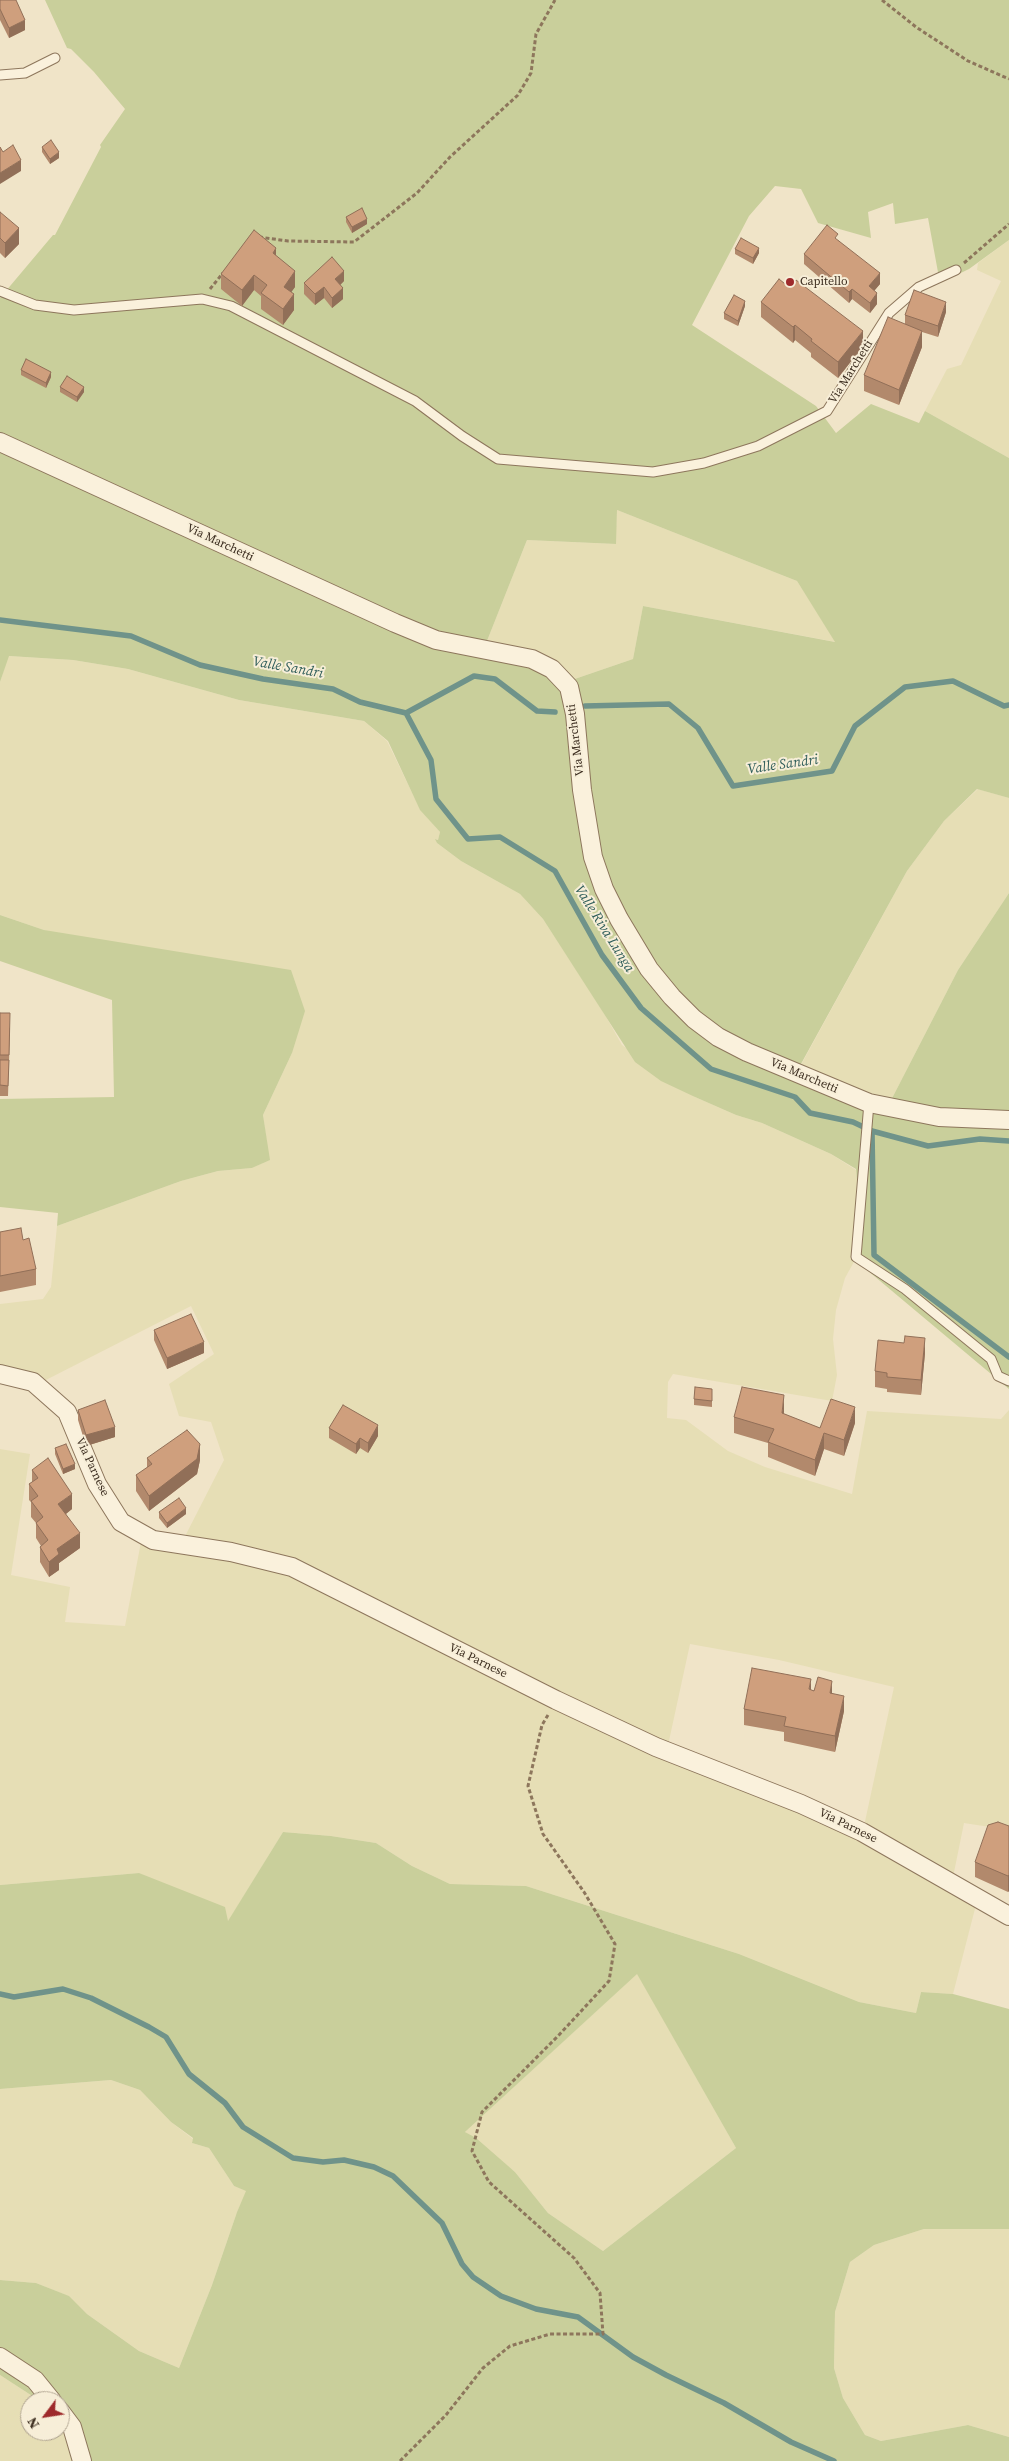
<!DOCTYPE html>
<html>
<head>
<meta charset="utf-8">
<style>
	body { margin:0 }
	#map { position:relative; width:1009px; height:2461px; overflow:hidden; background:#f0e4c8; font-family:"Source Serif 4",serif }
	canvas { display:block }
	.north { position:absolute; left:20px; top:2391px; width:50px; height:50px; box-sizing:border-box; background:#f7eed8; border:1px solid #ada18e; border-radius:50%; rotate:239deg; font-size:14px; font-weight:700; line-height:20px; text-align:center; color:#3d2e20 }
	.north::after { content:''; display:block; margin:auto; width:18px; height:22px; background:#9e2a2b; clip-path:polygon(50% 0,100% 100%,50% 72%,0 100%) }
</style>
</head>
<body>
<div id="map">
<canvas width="1009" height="2461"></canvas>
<div class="north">N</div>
</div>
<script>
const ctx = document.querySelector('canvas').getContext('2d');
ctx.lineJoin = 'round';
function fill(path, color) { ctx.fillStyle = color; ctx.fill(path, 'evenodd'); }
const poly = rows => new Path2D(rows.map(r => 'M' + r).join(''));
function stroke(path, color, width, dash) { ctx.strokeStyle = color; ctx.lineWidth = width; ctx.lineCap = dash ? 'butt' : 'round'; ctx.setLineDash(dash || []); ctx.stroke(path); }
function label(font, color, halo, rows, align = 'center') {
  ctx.font = font + ' "Source Serif 4",serif'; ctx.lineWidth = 4; ctx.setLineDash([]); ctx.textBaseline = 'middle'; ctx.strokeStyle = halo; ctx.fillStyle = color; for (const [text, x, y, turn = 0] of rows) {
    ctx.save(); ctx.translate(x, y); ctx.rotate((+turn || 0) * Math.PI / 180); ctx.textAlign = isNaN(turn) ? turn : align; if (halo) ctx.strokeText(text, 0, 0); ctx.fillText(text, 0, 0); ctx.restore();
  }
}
const farmland = poly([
	[1009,240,1009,458,925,411,947,369,961,365,1001,281,977,270,978,263],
	[617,510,797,581,836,642,643,606,633,659,563,683,483,651,527,540,615,544],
	[8,656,73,660,128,669,239,700,364,721,387,741,420,809,440,832,438,840,436,839,437,843,461,861,520,894,543,919,600,1006,622,1045,695,1097,736,1115,762,1123,831,1154,856,1170,858,1194,855,1260,845,1278,836,1310,833,1339,837,1375,832,1401,673,1374,668,1382,667,1418,686,1420,728,1451,765,1467,852,1494,867,1411,1001,1419,1009,1410,1009,1830,964,1823,951,1887,977,1901,953,1994,921,1992,916,2013,859,2002,739,1954,526,1886,450,1884,412,1866,376,1843,331,1836,283,1832,228,1922,139,1873,0,1885,0,1449,30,1454,11,1575,70,1587,65,1622,125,1626,141,1542,177,1552,224,1460,211,1422,179,1416,169,1384,214,1354,191,1306,38,1384,0,1376,0,1304,43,1299,51,1287,57,1226,181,1181,218,1171,252,1168,269,1160,263,1115,292,1053,44,930,0,915,0,682],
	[690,1644,779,1660,894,1687,861,1840,667,1750],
	[978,789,1009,798,1009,893,958,970,887,1108,796,1074,907,871,944,821],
	[637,1973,736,2148,603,2251,548,2213,515,2172,465,2132],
	[111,2080,140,2090,171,2122,193,2139,192,2143,209,2148,234,2186,247,2191,237,2212,212,2285,179,2368,139,2351,87,2314,68,2296,36,2283,0,2280,0,2089],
	[924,2229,1009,2229,1009,2437,968,2425,881,2441,865,2435,843,2398,834,2368,835,2312,850,2262,874,2245],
	[0,2375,40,2401,30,2401,30,2431,60,2431,60,2424,76,2461,0,2461]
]);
const green = poly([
	[45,0,1009,0,1009,240,969,269,940,283,928,218,895,224,893,203,868,212,871,238,818,223,801,189,775,186,749,216,692,325,816,406,836,433,871,404,919,423,925,411,1009,458,1009,798,977,789,944,821,907,871,796,1073,887,1108,958,970,1009,893,1009,1389,855,1260,858,1194,856,1169,831,1154,762,1123,736,1115,695,1097,661,1081,635,1062,543,919,520,894,461,861,437,843,435,839,438,840,440,832,420,810,388,741,364,721,239,700,128,669,73,660,9,656,0,682,0,298,53,235,55,235,101,147,100,145,125,109,94,72,71,49,67,48],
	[617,510,797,581,835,642,643,606,633,659,563,683,549,671,483,651,527,540,616,544],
	[0,915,44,930,291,970,305,1011,292,1053,263,1115,270,1160,252,1168,218,1171,181,1181,57,1226,58,1213,0,1207,0,1099,114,1097,112,1000,0,961],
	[283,1832,331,1836,376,1843,412,1866,450,1884,526,1886,739,1954,859,2002,916,2013,921,1992,953,1994,1009,2009,1009,2229,924,2229,874,2245,850,2262,835,2312,834,2368,843,2398,865,2435,881,2441,968,2425,1009,2437,1009,2461,76,2461,62,2427,60,2401,40,2401,0,2375,0,2280,36,2283,69,2296,87,2314,139,2351,179,2368,212,2285,237,2212,246,2191,234,2186,209,2148,192,2143,193,2138,171,2122,140,2090,111,2080,0,2089,0,1885,139,1873,225,1907,228,1921],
	[637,1974,736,2148,603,2251,548,2213,515,2172,476,2138,465,2132]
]);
const stream = poly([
	[0,620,131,636,200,665,263,679,333,689,360,702,406,713,474,676,495,679,537,711,555,712],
	[585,706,669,704,698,728,733,786,832,771,855,726,905,687,953,681,1004,706,1009,705],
	[406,713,431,760,436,799,468,839,500,837,555,871,602,955,641,1008,711,1069,795,1097,810,1113,853,1122,872,1131,928,1146,980,1139,1009,1141],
	[872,1131,874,1255,1009,1357],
	[0,1994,14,1997,63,1989,91,1998,149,2027,166,2037,189,2074,225,2103,243,2127,293,2158,323,2162,344,2160,374,2167,393,2176,442,2223,462,2264,473,2277,501,2296,536,2309,578,2317,633,2357,666,2375,724,2403,791,2442,834,2461]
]);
const path = poly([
	[882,0,916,27,968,61,1009,79],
	[259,237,288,241,354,242,417,193,450,157,518,95,531,73,536,34,555,0],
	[964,263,1009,224],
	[210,289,223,273],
	[400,2461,446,2415,483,2368,510,2346,550,2334,603,2334,600,2293,574,2258,489,2182,472,2151,482,2112,558,2036,609,1981,615,1944,584,1892,543,1834,528,1786,542,1725,548,1715]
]);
const service = poly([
	[0,75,25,73,55,58],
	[0,291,35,305,74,310,202,299,231,306,415,401,462,436,498,459,653,472,704,463,758,446,827,411,889,313,919,287,956,270],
	[869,1103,856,1257,905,1289,991,1359,998,1376,1009,1381]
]);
const minor = poly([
	[0,442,395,623,436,640,532,659,552,669,569,687,575,714,582,790,593,857,604,889,619,919,649,969,672,997,694,1019,718,1037,747,1052,869,1103,939,1117,1009,1120],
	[0,1374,33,1382,67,1412,97,1484,121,1522,153,1540,231,1552,292,1567,556,1700,656,1747,801,1804,862,1832,1009,1916],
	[0,2357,35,2380,52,2401],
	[60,2411,72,2427,82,2461]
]);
const wall = poly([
	[0,0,25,30,9,38,0,20],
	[42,147,59,158,50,164,42,152],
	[0,212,19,244,5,258,0,253],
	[346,217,367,224,352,233,346,222],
	[838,240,880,284,874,291,877,304,870,313,852,299,849,303,804,264,804,254],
	[735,249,759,253,753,264,735,254],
	[276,256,295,287,291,292,294,310,283,325,261,309,261,296,254,290,242,306,221,289,221,274],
	[344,281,340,285,343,299,332,308,324,298,315,305,304,294,304,283],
	[761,302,863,346,838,378,811,357,811,353,795,340,793,343,761,317],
	[745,306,738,326,724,319,724,313],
	[946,312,938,337,922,332,922,347,899,405,864,391,864,375,905,324,905,315],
	[21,370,51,377,46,388,21,375],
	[60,387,84,392,77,402,60,392],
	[0,1013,10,1029,8,1096,0,1096],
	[0,1232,23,1240,36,1269,36,1285,0,1292],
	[154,1330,204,1353,167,1369,154,1340],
	[925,1353,921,1395,887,1392,887,1389,875,1387,875,1371],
	[712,1389,712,1407,694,1405,694,1399],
	[78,1410,115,1437,86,1446,78,1420],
	[784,1411,784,1414,820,1428,855,1423,844,1456,824,1449,815,1476,768,1457,768,1443,734,1433,734,1417],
	[329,1428,378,1436,368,1453,360,1448,356,1454,329,1438],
	[55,1448,75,1469,63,1474,55,1454],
	[147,1458,200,1460,197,1474,149,1511,136,1491,136,1475,147,1468],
	[32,1470,72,1509,66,1514,80,1548,59,1563,59,1570,49,1577,40,1562,40,1547,41,1546,36,1538,36,1523,31,1517,31,1502,29,1500,29,1484,32,1482],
	[159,1512,186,1514,167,1528,159,1518],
	[811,1690,832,1693,844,1711,835,1752,784,1741,784,1732,744,1725,744,1709],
	[1009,1826,1009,1891,1008,1892,975,1877,975,1862]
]);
const shadedWall = poly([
	[25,20,25,30,9,38,9,28],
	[59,152,59,158,50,164,50,159],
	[21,160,21,171,0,184,0,173],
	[367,219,367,224,352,233,352,227],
	[19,228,19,244,5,258,5,243],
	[276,248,276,264,273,253],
	[759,248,759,253,753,264,753,258],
	[295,271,295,287,284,302,284,287],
	[344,271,344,281,335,290,335,279],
	[880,273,880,284,869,297,869,286],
	[254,275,254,290,242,306,242,290],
	[324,287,324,298,315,305,315,294],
	[343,288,343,299,332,308,332,298],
	[852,289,852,299,849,303,849,292],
	[877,293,877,304,870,313,870,303],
	[294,294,294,310,283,325,283,309],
	[745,301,745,306,738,326,738,321],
	[946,302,946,312,938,337,938,326],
	[795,325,795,340,793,343,793,327],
	[863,331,863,346,838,378,838,362],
	[922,331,922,347,899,405,899,390],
	[51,372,51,377,46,388,46,383],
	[84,387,84,392,77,402,77,397],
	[925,1338,925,1353,921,1395,921,1380],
	[204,1342,204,1353,167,1369,167,1358],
	[784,1395,784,1411,782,1428,782,1413],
	[855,1407,855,1423,844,1456,844,1440],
	[378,1425,378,1436,368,1453,368,1443],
	[115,1427,115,1437,86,1446,86,1435],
	[824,1433,824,1449,815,1476,815,1460],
	[360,1438,360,1448,356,1454,356,1444],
	[200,1444,200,1460,197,1474,149,1511,149,1496],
	[75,1464,75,1469,63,1474,63,1469],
	[72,1494,72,1509,58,1520,58,1504],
	[186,1508,186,1514,167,1528,167,1523],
	[80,1533,80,1548,59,1563,59,1570,49,1577,49,1562,57,1549],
	[811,1679,811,1694,809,1689],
	[832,1681,832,1696,830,1693],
	[844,1696,844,1711,835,1752,835,1736],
	[1009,1875,1009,1891,1008,1892,1008,1876]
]);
const building = poly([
	[0,0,16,0,25,20,9,28,0,9,0,0],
	[51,140,59,152,50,159,42,147,51,140],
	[13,145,21,160,0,173,0,147,3,152,13,145],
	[362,208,367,219,352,227,346,217,362,208],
	[0,212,19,228,5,243,0,238,0,212],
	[827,225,838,234,835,238,880,273,869,286,877,293,870,303,852,289,849,292,804,254,827,225],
	[254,230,276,248,273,253,295,271,284,287,294,294,283,309,261,293,267,285,254,275,242,290,221,274,254,230],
	[741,238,759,248,753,258,735,249,741,238],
	[332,257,344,271,335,279,343,288,332,298,324,287,315,294,304,283,332,257],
	[779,279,790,288,796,280,863,331,838,362,811,341,812,339,795,325,793,327,761,302,779,279],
	[914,290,946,302,938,326,905,315,914,290],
	[734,295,745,301,738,321,724,313,734,295],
	[888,317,922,331,899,390,864,375,888,317],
	[26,359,51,372,46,383,21,370,26,359],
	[67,376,84,387,77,397,60,387,67,376],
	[0,1013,10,1013,9,1055,0,1055,0,1013],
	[0,1060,9,1060,8,1086,0,1085,0,1060],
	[21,1228,23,1240,29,1238,36,1269,0,1276,0,1232,21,1228],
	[191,1314,204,1342,167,1358,154,1330,191,1314],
	[905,1336,925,1338,921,1380,887,1377,887,1373,875,1371,878,1340,904,1343,905,1336],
	[695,1387,712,1389,712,1401,694,1399,695,1387],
	[742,1387,784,1395,782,1413,820,1428,831,1399,855,1407,844,1440,824,1433,815,1460,768,1442,774,1429,734,1417,742,1387],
	[105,1400,115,1427,86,1435,78,1410,105,1400],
	[343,1405,378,1425,368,1443,360,1438,356,1444,329,1428,343,1405],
	[187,1430,200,1444,197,1459,149,1496,136,1475,152,1464,147,1458,187,1430],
	[66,1444,75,1464,63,1469,55,1448,66,1444],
	[48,1458,72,1494,58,1504,80,1533,57,1549,59,1554,49,1562,40,1547,48,1540,36,1523,43,1517,31,1501,38,1496,29,1484,38,1478,32,1470,48,1458],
	[179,1498,186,1508,167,1523,159,1512,179,1498],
	[752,1668,811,1679,809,1689,814,1691,818,1677,832,1681,830,1693,844,1696,835,1736,784,1726,786,1717,744,1709,752,1668],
	[998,1822,1009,1826,1009,1875,1008,1876,975,1862,988,1825,998,1822]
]);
const markers = [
	[790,282,5,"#9e2a2b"]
];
const poiNames = [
	["Capitello",800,282]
];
const streetNames = [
	["Via Marchetti",851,372,-58],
	["Via Marchetti",220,543,25],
	["Via Marchetti",576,740,-97],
	["Via Marchetti",804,1076,23],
	["Via Parnese",92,1467,65],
	["Via Parnese",478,1661,26],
	["Via Parnese",848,1826,26]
];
const waterNames = [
	["Valle Sandri",288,668,10],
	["Valle Sandri",783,765,-8],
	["Valle Riva Lunga",604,929,58]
];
fill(farmland, '#e6deb5');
fill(green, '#c9cf9b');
stroke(stream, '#6f938a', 5.5);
stroke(service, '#8d765c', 11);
stroke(minor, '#8d765c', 20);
stroke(path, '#8d765c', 3, [4, 2.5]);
stroke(service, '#faf1dc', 9);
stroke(minor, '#faf1dc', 18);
fill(wall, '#b2896c');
fill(shadedWall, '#916f58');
fill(building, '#cf9f7d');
stroke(building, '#916f58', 1);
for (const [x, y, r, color] of markers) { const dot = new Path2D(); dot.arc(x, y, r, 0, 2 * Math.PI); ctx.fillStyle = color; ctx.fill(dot); stroke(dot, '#f7eed8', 2); }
label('12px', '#3d2e20', '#f7eed8', poiNames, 'left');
label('12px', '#3d2e20', '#f7eed8', streetNames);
label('italic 14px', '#2f5d5a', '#f7eed8', waterNames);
</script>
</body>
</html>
